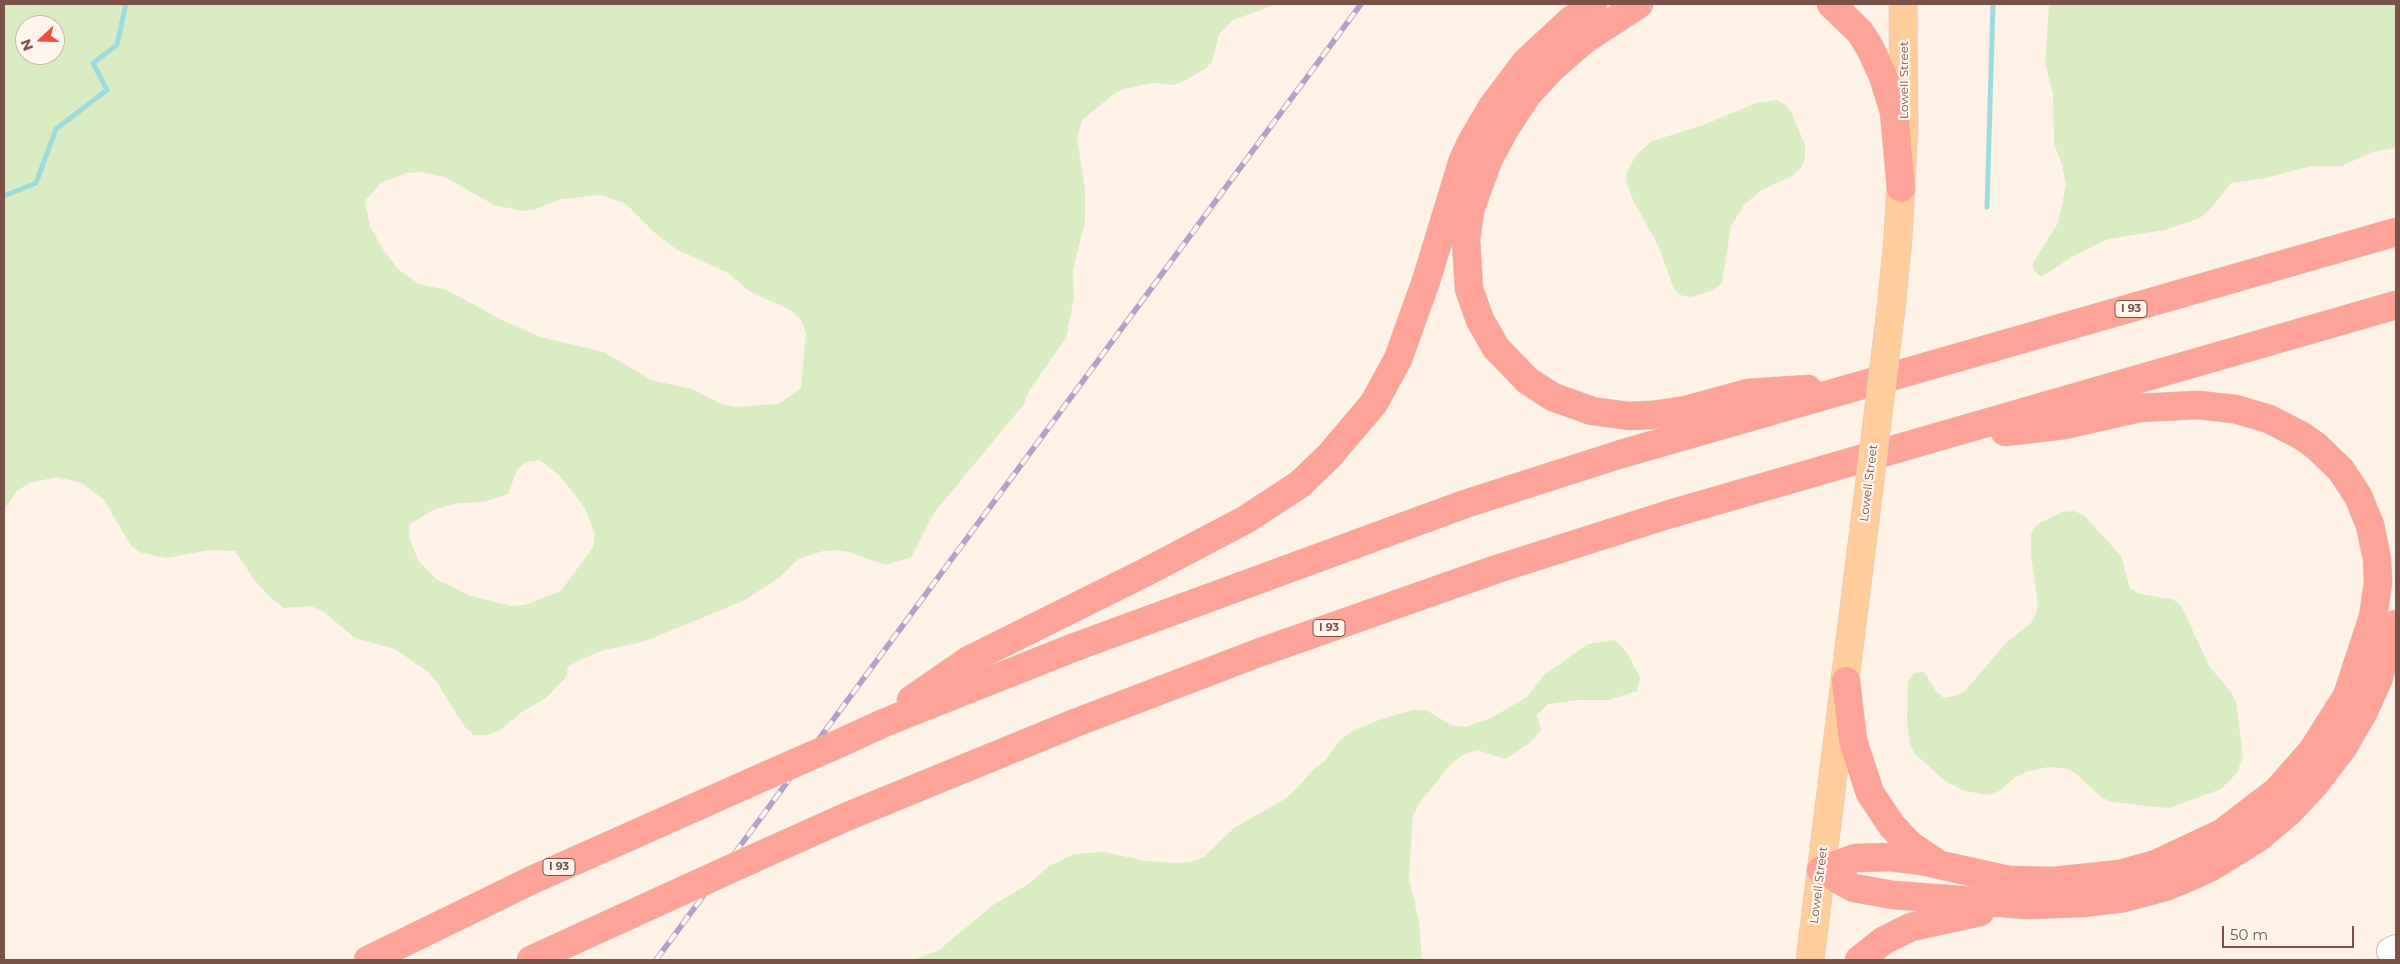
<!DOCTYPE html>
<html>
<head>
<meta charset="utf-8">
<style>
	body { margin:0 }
	#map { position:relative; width:2400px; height:964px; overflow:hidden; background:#fef1e5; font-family:Montserrat,sans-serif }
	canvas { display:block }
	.frame { position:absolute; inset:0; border:5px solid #7a5247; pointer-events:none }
	.north { position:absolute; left:15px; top:15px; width:50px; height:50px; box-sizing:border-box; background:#fff5ed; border:1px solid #cab4ab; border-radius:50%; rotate:249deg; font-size:14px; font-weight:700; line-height:20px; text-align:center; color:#7a5247 }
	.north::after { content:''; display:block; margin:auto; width:18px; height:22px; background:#f24e40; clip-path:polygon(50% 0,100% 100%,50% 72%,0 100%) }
	.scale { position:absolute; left:2222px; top:926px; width:132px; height:22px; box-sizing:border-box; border:2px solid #7a5247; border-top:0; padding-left:6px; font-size:15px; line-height:18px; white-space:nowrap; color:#7a5247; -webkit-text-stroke:4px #fff5ed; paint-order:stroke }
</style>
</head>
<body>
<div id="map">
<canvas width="2400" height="964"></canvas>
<div class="frame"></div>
<div class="north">N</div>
<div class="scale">50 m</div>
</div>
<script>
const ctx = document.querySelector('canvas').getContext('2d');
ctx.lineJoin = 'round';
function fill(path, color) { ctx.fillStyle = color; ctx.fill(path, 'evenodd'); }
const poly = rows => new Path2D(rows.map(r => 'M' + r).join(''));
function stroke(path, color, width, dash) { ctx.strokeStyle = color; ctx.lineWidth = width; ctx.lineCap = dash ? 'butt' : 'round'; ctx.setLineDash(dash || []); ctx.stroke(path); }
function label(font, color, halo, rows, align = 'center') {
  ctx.font = font + ' Montserrat,sans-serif'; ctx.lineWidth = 4.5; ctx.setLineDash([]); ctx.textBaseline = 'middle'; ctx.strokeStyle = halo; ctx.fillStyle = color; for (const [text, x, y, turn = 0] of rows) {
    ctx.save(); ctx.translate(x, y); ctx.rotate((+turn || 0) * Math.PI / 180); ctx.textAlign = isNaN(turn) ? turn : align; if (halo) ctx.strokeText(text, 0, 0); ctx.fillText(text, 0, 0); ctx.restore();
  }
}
const green = poly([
	[4,4,1278,4,1233,20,1219,34,1212,62,1205,69,1182,82,1172,85,1152,83,1124,89,1115,93,1082,120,1077,138,1085,189,1085,221,1073,270,1074,298,1066,338,1029,391,1024,404,934,513,911,557,885,565,849,552,836,550,823,551,798,559,779,578,743,601,643,642,604,650,579,660,568,667,566,677,546,698,522,712,500,730,487,735,474,735,464,726,436,681,428,672,395,649,355,638,324,612,311,606,284,608,273,600,255,581,235,551,209,550,167,558,142,553,131,546,104,500,82,483,57,477,29,483,17,491,4,510],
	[25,25,55,25,55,55,25,55],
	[420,172,445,177,494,205,522,211,536,209,561,199,601,195,626,204,655,233,676,249,728,273,749,291,790,310,802,321,806,334,801,388,779,404,733,407,719,403,692,389,651,380,604,352,540,337,500,319,447,290,419,284,398,269,382,248,370,226,365,201,381,183,406,173],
	[540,460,560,476,585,508,595,534,593,547,561,591,525,605,511,606,471,596,436,579,418,560,409,537,410,524,433,510,457,503,484,502,508,494,517,470,526,462],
	[2049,4,2396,4,2396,148,2372,152,2342,166,2311,166,2266,178,2231,183,2212,207,2200,218,2164,230,2108,239,2073,256,2041,277,2034,270,2033,263,2058,223,2066,185,2062,164,2054,144,2053,94,2045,64],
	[1776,100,1786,105,1792,114,1805,145,1805,158,1801,168,1792,176,1760,191,1744,205,1731,226,1722,283,1713,290,1691,297,1680,295,1673,287,1659,247,1633,200,1626,181,1627,171,1637,154,1652,141,1701,126,1756,103],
	[2074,511,2084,515,2121,556,2130,588,2139,594,2172,599,2181,605,2209,666,2231,692,2236,702,2243,756,2237,773,2221,789,2169,808,2111,802,2101,797,2078,775,2069,769,2048,767,2026,772,2016,777,1999,791,1988,795,1965,791,1945,781,1914,753,1910,744,1907,723,1908,681,1914,673,1924,672,1936,691,1944,698,1955,696,1965,691,2007,642,2031,623,2036,614,2038,604,2031,555,2031,534,2036,525,2063,512],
	[1615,640,1626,651,1640,677,1637,691,1608,700,1577,700,1548,704,1537,715,1541,730,1530,743,1505,759,1477,750,1463,755,1450,765,1421,801,1413,815,1409,878,1419,922,1422,960,913,960,939,950,993,905,1030,883,1049,866,1074,854,1104,852,1146,861,1175,863,1190,862,1204,857,1234,828,1285,799,1295,790,1314,769,1325,761,1341,739,1353,731,1379,720,1413,710,1426,710,1451,725,1465,727,1491,718,1527,697,1544,675,1588,644]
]);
const stream = poly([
	[4,196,36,183,56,129,107,90,93,63,117,45,126,4],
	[1987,207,1993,4]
]);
const minor = poly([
	[2396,960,2390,951,2396,948]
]);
const major = poly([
	[1891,309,1898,238,1904,127,1903,4],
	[1810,960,1865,520]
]);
const highway = poly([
	[1639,4,1584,40,1551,69,1527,95,1506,127,1489,158,1470,210,1466,240,1469,289,1480,320,1496,348,1528,381,1553,397,1592,411,1629,416,1652,415,1686,410,1748,393,1808,389],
	[1831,4,1860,32,1870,48,1883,76,1894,112,1901,188],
	[1846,681,1853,741,1870,793,1892,826,1910,845,1934,861],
	[911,700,969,660,1146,572,1245,520,1300,484,1330,455,1374,403,1398,359,1426,281,1463,160,1472,141,1492,107,1526,62,1569,22,1593,4],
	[829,748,886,722,1075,647,1465,504,1621,454,2396,232],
	[748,861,846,817,1075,723,1258,653,1497,569,1670,514,2396,305],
	[1821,870,1856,858,1891,857,1922,861,2008,880,2054,881,2120,874,2156,864,2222,833,2277,791,2312,751,2347,696,2373,617,2378,583,2377,559,2370,525,2358,496,2341,470,2316,446,2302,436,2269,419,2235,409,2198,405,2139,408,2064,425,2005,432],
	[1821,870,1854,888,1893,895,2028,905,2083,903,2124,898,2165,887,2194,875,2211,867,2258,838,2289,812,2315,784,2342,749,2363,713,2378,680,2396,624],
	[368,960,532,880,754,781],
	[531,960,671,896],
	[1859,960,1883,941,1911,927,1980,912]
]);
const rail = poly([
	[656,960,1361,4]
]);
const majorBridge = poly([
	[1865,520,1891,309]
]);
const highwayBridge = poly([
	[754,781,829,748],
	[671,896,748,861]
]);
const shields = [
	[2131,309,32],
	[1329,628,32],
	[559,867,32]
];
const shieldNames = [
	["I 93",2131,309],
	["I 93",1329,628],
	["I 93",559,867]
];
const streetNames = [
	["Lowell Street",1904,80,-90],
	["Lowell Street",1869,483,-83],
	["Lowell Street",1819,885,-83]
];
fill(green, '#daedc2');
stroke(stream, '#9ddcdd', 5);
stroke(minor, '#d4b9ac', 28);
stroke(major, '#dacfcb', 29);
stroke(highway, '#dacfcb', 29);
stroke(minor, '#fff', 26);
stroke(major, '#ffcc9b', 28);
stroke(highway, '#fea397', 28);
stroke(rail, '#b2a2c9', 5.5);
stroke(rail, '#fff5ed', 4, [11]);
stroke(majorBridge, '#dacfcb', 29, []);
stroke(highwayBridge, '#dacfcb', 29, []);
stroke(majorBridge, '#ffcc9b', 28);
stroke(highwayBridge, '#fea397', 28);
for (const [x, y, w] of shields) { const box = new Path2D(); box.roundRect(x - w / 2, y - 8.5, w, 17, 4); ctx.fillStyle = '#fff5ed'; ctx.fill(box); stroke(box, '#7a5247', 1); }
label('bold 11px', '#7a5247', null, shieldNames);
label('12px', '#7a5247', '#fff5ed', streetNames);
</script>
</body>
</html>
